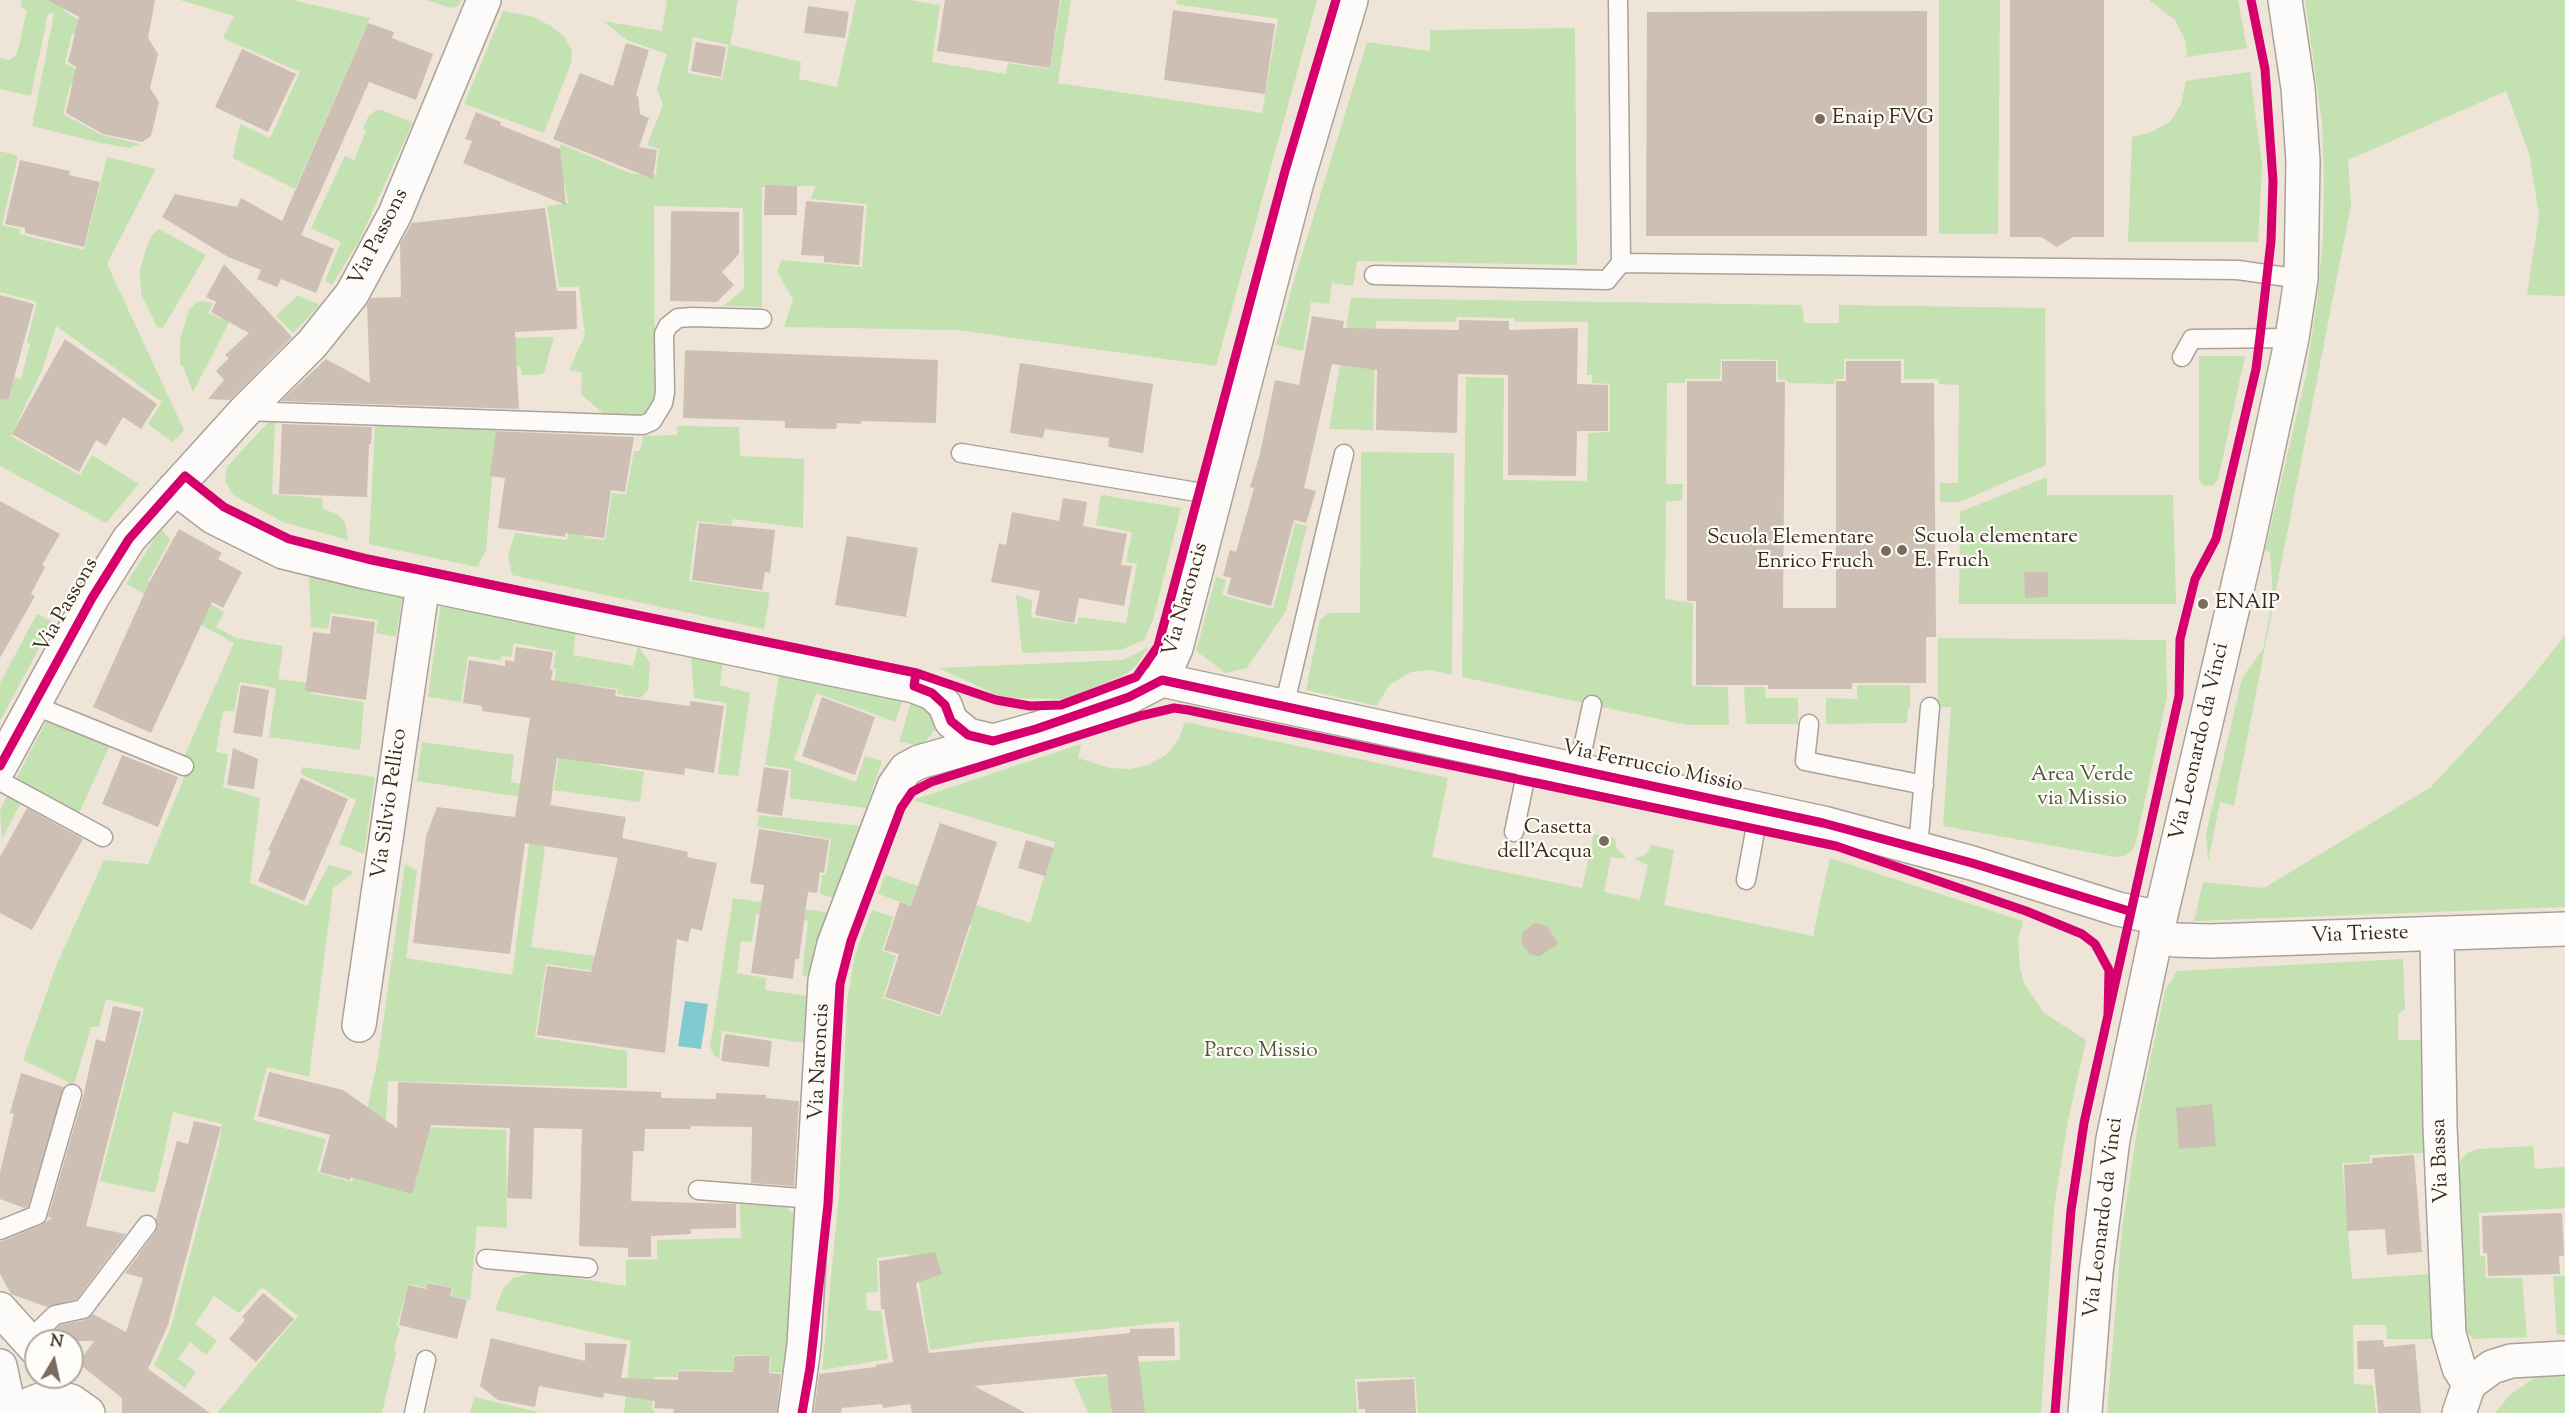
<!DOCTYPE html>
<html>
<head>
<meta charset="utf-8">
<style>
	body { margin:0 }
	#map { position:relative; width:2565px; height:1413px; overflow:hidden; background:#eee5d8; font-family:"Sorts Mill Goudy",serif }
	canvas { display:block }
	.north { position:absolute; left:24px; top:1329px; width:60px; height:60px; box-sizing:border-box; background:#fdfcf7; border:2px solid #afa8a0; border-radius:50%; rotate:9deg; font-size:16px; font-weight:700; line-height:24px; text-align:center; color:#3b2a1e }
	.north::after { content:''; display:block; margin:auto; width:21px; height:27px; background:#7a6b5f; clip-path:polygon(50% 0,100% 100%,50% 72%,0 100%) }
</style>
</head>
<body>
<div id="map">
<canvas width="2565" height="1413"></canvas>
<div class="north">N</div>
</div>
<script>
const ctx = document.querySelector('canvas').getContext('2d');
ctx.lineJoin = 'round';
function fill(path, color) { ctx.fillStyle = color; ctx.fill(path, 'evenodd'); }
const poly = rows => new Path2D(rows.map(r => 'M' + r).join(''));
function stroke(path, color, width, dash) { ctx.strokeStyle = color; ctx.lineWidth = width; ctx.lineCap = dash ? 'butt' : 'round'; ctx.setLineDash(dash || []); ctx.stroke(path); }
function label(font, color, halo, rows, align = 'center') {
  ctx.font = font + ' "Sorts Mill Goudy",serif'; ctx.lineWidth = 4.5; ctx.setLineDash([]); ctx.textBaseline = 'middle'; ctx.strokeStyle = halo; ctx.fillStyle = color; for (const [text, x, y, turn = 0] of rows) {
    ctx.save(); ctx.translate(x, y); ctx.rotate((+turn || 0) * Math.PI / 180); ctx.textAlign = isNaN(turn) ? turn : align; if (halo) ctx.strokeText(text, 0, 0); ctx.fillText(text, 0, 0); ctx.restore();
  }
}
const green = poly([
	[22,0,66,0,64,11,99,32,72,34,65,63,101,84,70,85,63,114,102,135,140,144,130,148,101,143,32,126,54,14,48,13,31,96,0,89,0,58,10,60,17,54,27,10,21,8],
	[180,0,292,0,370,18,295,189,233,158,240,124,270,138,300,72,223,38,234,16],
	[426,0,461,0,458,6,451,8],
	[667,0,738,0,730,45,801,62,799,79,837,87,856,0,909,0,940,5,932,62,1006,74,1008,63,1050,69,1061,0,1071,0,1058,83,1262,113,1278,19,1176,4,1177,0,1317,0,1216,366,957,330,784,327,793,300,777,271,782,260,862,267,867,204,811,199,815,186,762,187,762,307,724,306,744,288,743,208,654,206,655,392,651,405,644,414,635,418,607,417,581,394,582,372,569,370,585,335,579,287,559,287,547,206,568,203,565,185,543,187,561,144,632,174,656,174,659,149,647,145,663,105,657,89,667,54,627,40,603,21,662,31],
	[693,37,729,45,722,79,687,73],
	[1939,0,2000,0,1998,234,1939,234],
	[2149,0,2238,0,2247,48,2187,57,2185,40,2175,20],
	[2305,0,2565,0,2565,296,2527,295,2539,215,2529,153,2506,91,2348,160,2351,205,2234,806,2220,802,2208,862,2206,834,2242,678,2263,649,2273,598,2270,552,2265,551,2306,375,2317,301,2323,237,2324,176,2322,122],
	[503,11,531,16,549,25,564,36,572,51,571,63,544,133,464,104],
	[1575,28,1577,265,1357,261,1353,286,1332,283,1329,304,1311,302,1303,351,1276,345,1293,284,1367,42,1430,51,1430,30],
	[2250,72,2262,165,2258,242,2128,242,2132,137,2149,133,2170,122,2181,104,2186,81],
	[376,110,381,110,413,122,358,243,332,285,325,281,341,242,311,228,345,156,354,160,366,131,363,128,368,117],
	[0,151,18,156,2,225,20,229,19,234,84,250,107,157,156,169,107,264,184,430,173,442,148,424,162,402,56,326,43,368,11,436,80,475,92,455,139,484,106,523,0,466,0,374,21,379,30,344,27,341,37,302,0,292],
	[159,229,206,255,163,328,157,327,141,294,140,270,146,249,152,235],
	[298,295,320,305,293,333,276,316],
	[1351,298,1802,305,1804,323,1839,323,1839,305,2045,308,2046,465,1959,502,1940,502,1940,483,1958,483,1959,385,1939,384,1938,379,1904,379,1904,359,1844,359,1844,379,1835,379,1835,384,1788,383,1786,380,1778,379,1778,360,1721,359,1720,379,1685,379,1685,383,1667,383,1666,484,1683,484,1682,500,1666,502,1665,599,1693,603,1692,686,1728,687,1729,725,1687,725,1462,677,1466,377,1504,378,1503,480,1587,481,1588,433,1610,432,1610,384,1592,383,1592,375,1587,375,1588,322,1515,322,1514,318,1457,317,1456,322,1376,321,1373,430,1329,429],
	[204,301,213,303,208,313,222,319,227,311,233,315,193,392,183,366,180,365,180,340,189,310,196,302],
	[554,337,544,373,536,375,522,375,521,367,489,368,420,339],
	[2199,356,2245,356,2218,480,2213,485,2205,486,2199,481],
	[269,421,275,421,272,494,322,498,323,509,337,514,345,523,348,540,283,522,233,495,225,481,227,467],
	[375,426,496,430,486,551,477,567,369,544],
	[677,426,739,427,740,456,804,459,803,528,733,519,731,525,697,521,689,581,770,593,764,629,512,575,508,556,515,533,567,540,576,483,592,485,584,538,605,540,612,493,626,494,634,451,640,451,643,436,677,435],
	[1361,452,1454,453,1452,675,1431,670,1411,672,1389,685,1377,706,1306,690,1320,620,1329,613,1360,613],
	[2047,477,2047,495,2173,495,2176,604,1959,604,1960,512],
	[1101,495,1181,508,1153,620,1144,640,1120,650,1022,653,1016,595,1032,600,1031,617,1077,624,1079,617,1126,623,1137,564,1126,562,1132,532,1096,525],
	[1295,523,1307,526,1286,611,1247,668,1226,673,1196,651,1216,577,1226,580,1222,595,1273,609],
	[161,528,170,540,148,581,202,610,206,601,224,612,216,627,236,638,283,646,278,679,311,683,311,694,364,702,360,750,269,737,276,688,240,682,234,711,223,711,216,752,228,754,223,787,260,798,250,883,307,906,329,865,354,872,333,888,309,1077,267,1067,253,1120,326,1139,317,1172,352,1182,378,1059,405,864,417,870,406,958,512,975,535,799,417,781,422,742,514,755,511,782,554,789,562,733,547,730,556,669,553,668,556,651,514,643,511,657,501,656,501,661,468,656,461,702,428,697,441,602,576,632,573,655,633,666,638,646,650,663,648,690,640,698,617,694,618,689,580,684,571,755,599,759,599,765,644,772,640,802,553,790,531,947,645,963,642,978,546,964,535,1037,627,1051,627,1088,388,1081,386,1123,393,1124,392,1136,418,1127,506,1130,507,1228,477,1226,470,1300,451,1296,453,1288,427,1282,425,1288,408,1284,397,1326,400,1329,394,1347,396,1353,382,1413,217,1413,298,1316,262,1287,239,1313,214,1296,195,1324,217,1341,206,1355,190,1342,178,1359,196,1372,185,1388,154,1365,171,1327,219,1145,222,1124,173,1112,155,1193,100,1181,144,1008,106,999,99,1027,91,1027,74,1085,23,1060,56,966,104,860,148,864,184,778,183,759,234,643,126,584],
	[309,575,403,593,396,637,376,633,378,620,331,613,328,629,311,627],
	[37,614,53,622,0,721,0,683],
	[2565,635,2565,907,2194,921,2203,882,2264,888,2431,787,2529,681],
	[1938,638,2166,640,2167,697,2136,842,2132,851,2124,856,2115,857,1943,826,1951,707,1938,707],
	[1149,647,1135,667,1124,675,1066,699,1003,698,939,668,1123,660],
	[691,656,723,662,720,685,750,693,738,776,718,774,727,703,694,698],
	[779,674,903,699,895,722,816,693,794,760,856,782,865,756,882,761,866,808,790,798,791,769,765,765],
	[1857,685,1910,685,1910,707,1908,707,1907,723,1826,724,1826,698,1857,699],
	[1744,687,1765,687,1766,698,1798,698,1798,724,1746,724],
	[915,699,922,699,936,720,935,730,924,743,916,745,899,742,911,702],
	[49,716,111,743,79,813,16,779],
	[1185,722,1448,778,1432,857,1582,888,1594,834,1615,838,1616,847,1625,857,1625,859,1611,857,1604,892,1640,900,1648,865,1634,859,1645,855,1652,845,1674,850,1664,905,1813,936,1830,858,2023,921,2018,940,2020,968,2024,983,2044,1013,2086,1040,2068,1120,2054,1208,2041,1413,1418,1413,1415,1377,1355,1379,1357,1413,1088,1413,1073,1379,1136,1373,1135,1362,1180,1360,1179,1321,987,1341,930,1350,918,1277,908,1254,877,1258,878,1292,866,1293,867,1310,881,1311,888,1359,822,1370,839,1195,847,1002,855,955,872,910,893,917,882,951,896,956,883,998,941,1017,971,926,878,894,885,875,1030,923,1055,842,913,800,1081,744,1078,758,1110,768,1129,769,1148,765,1166,755,1178,740],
	[302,767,375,777,364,854,339,844,356,800,301,774],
	[7,796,21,803,2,839,0,810],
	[759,815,859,826,835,898,820,894,822,875,826,875,831,839,757,827],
	[733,898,830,913,808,976,802,975,808,921,756,914,752,942,741,941,737,973,766,978,765,990,808,996,806,1043,722,1031,719,1058,714,1055,710,1047],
	[2403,959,2405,1009,2398,1014,2398,1040,2423,1040,2427,1153,2370,1155,2370,1162,2342,1163,2352,1279,2431,1274,2434,1339,2387,1339,2386,1325,2353,1325,2354,1384,2373,1385,2376,1413,2107,1413,2122,1229,2141,1104,2165,991,2177,971],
	[2533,1146,2535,1169,2565,1167,2565,1208,2479,1213,2480,1256,2485,1256,2486,1278,2522,1278,2527,1337,2473,1339,2464,1330,2459,1169,2461,1160,2467,1153,2477,1149],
	[740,1204,786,1207,797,1217,790,1373,770,1372,771,1356,733,1355,733,1371,678,1370,677,1377,654,1377,652,1409,655,1413,624,1413,631,1341,495,1310,503,1289,513,1278,536,1272,626,1286,626,1260,657,1259,657,1240,741,1238],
	[2553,1276,2565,1276,2565,1335,2557,1335],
	[2565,1375,2565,1413,2495,1413,2510,1395,2537,1376],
	[474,1397,538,1412,537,1413,470,1413]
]);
const water = poly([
	[685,1001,708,1004,701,1049,678,1046]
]);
const building = poly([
	[48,0,155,0,148,38,158,54,150,88,159,102,151,136,142,142,103,134,66,113,76,67,68,62,79,17],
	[945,0,1060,0,1050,68,937,51],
	[2010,0,2104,0,2104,237,2073,237,2057,247,2041,237,2010,237],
	[808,6,849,12,845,38,804,33],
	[1173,10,1275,24,1265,94,1164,80],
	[1927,11,1927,236,1646,236,1647,12],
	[368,23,394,32,392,38,433,54,416,100,369,82,301,235,334,249,316,293,281,279,277,287,257,279,261,270,228,257,162,217,175,194,237,207,241,198,282,221],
	[696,42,726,47,721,77,691,71],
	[626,43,649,50,636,95,638,96,640,114,649,118,639,147,657,150,653,179,553,139,580,73,613,86],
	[242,49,296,74,268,132,215,107],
	[476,112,501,122,500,125,560,149,566,205,463,163,472,141,465,139],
	[20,160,70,171,69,175,100,182,84,247,25,233,25,228,5,224],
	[765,185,797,186,797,215,764,215],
	[806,201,864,206,859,265,824,262,824,256,801,255],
	[545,208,557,291,576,291,577,329,515,332,519,409,281,401,326,359,370,383,367,305,371,298,401,297,400,244,412,223],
	[671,211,739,212,739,254,722,272,734,285,717,302,670,301],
	[224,264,292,337,230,400,208,399,224,380,216,371,229,358,225,355,249,333,211,312,216,302,206,297],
	[0,295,34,304,8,400,0,399],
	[1312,316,1344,321,1343,328,1459,330,1459,320,1509,321,1509,330,1578,328,1577,384,1608,385,1608,431,1577,431,1576,476,1508,475,1508,375,1458,374,1457,433,1376,430,1377,370,1332,364,1304,488,1316,491,1306,523,1294,520,1271,606,1227,594,1231,578,1223,576,1230,550,1236,552,1254,488,1250,487,1260,454,1275,380,1299,385],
	[65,339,157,404,141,429,123,417,106,446,96,440,79,472,12,434],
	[685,350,938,360,936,423,861,421,861,424,837,423,836,429,785,428,785,421,683,418],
	[1722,361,1776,361,1776,382,1785,382,1783,608,1836,608,1836,381,1846,381,1846,361,1901,361,1901,383,1934,383,1936,637,1926,637,1926,683,1852,683,1852,689,1768,689,1768,685,1696,685,1696,601,1687,601,1687,381,1722,381],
	[1020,363,1153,384,1143,453,1108,447,1109,438,1045,429,1043,438,1010,433],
	[282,424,372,427,371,444,369,444,367,497,279,494],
	[496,431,634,437,625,492,611,490,604,538,565,533,565,537,498,528,505,478,490,476],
	[1063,498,1087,502,1083,526,1127,534,1121,565,1132,566,1124,606,1079,598,1074,623,1035,615,1040,591,991,582,999,543,1006,545,1012,512,1059,521],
	[0,501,60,534,42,565,45,567,31,594,35,596,0,658],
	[699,523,775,530,770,573,765,572,762,590,692,580],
	[179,529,222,553,218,559,242,572,223,608,212,602,151,733,93,707,150,581],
	[847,536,918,548,906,617,835,605],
	[2024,572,2048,572,2048,597,2025,598],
	[332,616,375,622,366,700,305,691,313,632,330,634],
	[516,647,553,652,550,670,553,670,551,680,616,690,615,696,690,706,690,701,724,706,714,773,685,768,684,775,557,758,550,805,626,817,622,838,688,852,687,857,717,863,702,931,691,928,688,942,677,939,665,1053,537,1035,547,966,591,972,618,858,525,843,510,954,413,943,426,836,437,807,515,817,530,718,482,711,482,706,463,703,469,660,505,666,505,660,514,662],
	[241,685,269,690,262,737,233,733],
	[822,697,875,717,855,775,802,756],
	[233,748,258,759,254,789,227,785],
	[122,755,178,777,158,827,102,804],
	[764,767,789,771,782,816,757,812],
	[301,778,348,799,304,901,258,881,271,851,268,850],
	[27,808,83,839,32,930,0,913,0,857],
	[940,823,997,842,940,1015,885,997,899,954,884,950,900,902,911,906],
	[759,829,829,840,824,873,820,872,817,893,808,892,799,959,795,959,793,979,751,973,764,885,750,883],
	[1026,840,1054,848,1045,876,1018,868],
	[1534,923,1547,926,1558,944,1540,956,1530,955,1522,944,1522,933],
	[113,1006,141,1012,86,1226,126,1234,77,1299,47,1307,11,1294,0,1274,0,1242,41,1225,52,1218,48,1217,83,1097,96,1039,105,1042],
	[725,1034,772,1041,769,1067,721,1061],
	[269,1072,343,1090,397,1128,398,1082,661,1092,661,1098,716,1099,716,1093,766,1095,766,1098,799,1101,794,1186,751,1183,752,1127,691,1126,690,1129,645,1129,644,1151,633,1151,631,1201,736,1204,736,1228,691,1229,691,1234,651,1236,651,1257,628,1257,628,1248,579,1246,582,1129,534,1128,532,1199,507,1198,510,1128,431,1125,412,1194,351,1177,350,1180,320,1172,330,1135,258,1116],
	[21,1073,64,1087,28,1207,24,1208,0,1199,0,1172,14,1114,10,1113],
	[2212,1104,2216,1146,2179,1149,2176,1108],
	[194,1121,221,1127,168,1325,148,1369,210,1413,122,1413,122,1398,78,1363,94,1341,52,1341,49,1336,60,1325,85,1320,93,1314,126,1332,143,1278,125,1273,156,1231,158,1226,156,1219,177,1141,188,1144],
	[2414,1155,2422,1252,2387,1255,2385,1229,2347,1231,2344,1165,2372,1163,2372,1158],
	[2562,1213,2564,1256,2559,1256,2560,1274,2488,1276,2487,1253,2483,1253,2482,1216],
	[935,1252,942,1274,916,1283,929,1353,1130,1333,1130,1329,1174,1328,1175,1356,1138,1356,1145,1413,1112,1413,1107,1374,974,1386,1026,1413,912,1413,910,1404,883,1408,882,1404,842,1408,841,1413,814,1413,819,1374,876,1367,876,1365,893,1362,884,1309,881,1309,879,1261],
	[427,1283,452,1288,450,1296,467,1300,457,1339,399,1325,408,1285,426,1289],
	[263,1293,294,1319,256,1362,229,1339,245,1320,242,1317],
	[491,1338,585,1361,585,1343,627,1344,621,1378,678,1380,678,1371,733,1372,734,1356,770,1356,769,1373,781,1374,777,1413,673,1413,674,1409,654,1408,655,1401,604,1393,603,1398,539,1386,535,1407,498,1400,480,1386],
	[2383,1340,2384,1347,2415,1344,2421,1413,2378,1413,2374,1369,2358,1369,2357,1341],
	[1414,1379,1416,1413,1365,1413,1365,1409,1359,1409,1357,1382]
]);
const lane = poly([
	[1618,0,1621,263],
	[1374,275,1607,280,1621,263,2238,270,2301,279],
	[2182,357,2192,339,2292,338],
	[245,411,643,425,652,421,663,403,665,392,664,334,668,326,678,318,692,317,762,319],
	[961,453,1215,495],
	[33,705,184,766],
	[1284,707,1344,454],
	[1809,724,1805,761,1924,785],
	[1578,771,1592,705],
	[0,781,103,837],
	[1514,832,1529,760],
	[1918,848,1930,707],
	[1746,880,1759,810],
	[698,1190,814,1199],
	[0,1230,37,1215,72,1094],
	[486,1259,588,1268],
	[28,1341,55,1315,83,1309,147,1225],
	[414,1413,426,1360]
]);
const street = poly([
	[175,488,213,517,283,552,365,572,914,686,932,693,945,705,951,721,968,735,993,741],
	[1162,680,1823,823,1972,863,2118,909,2160,918],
	[2437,933,2440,1126,2449,1334,2459,1368,2469,1384,2459,1413],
	[2156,936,2175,940,2210,941,2565,929],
	[359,1025,423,584],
	[2469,1384,2492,1367,2511,1361,2565,1358],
	[795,1413,804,1345,825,981,834,944,894,786,906,769,919,762,1036,729,1129,697,1162,680,1176,648,1297,182,1351,0]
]);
const secondary = poly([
	[0,766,92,598,129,539,245,411,312,344,352,294,395,214,484,0],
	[0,1309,36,1349],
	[0,1366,10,1413],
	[19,1413,30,1404,43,1399,57,1398,71,1401,88,1413],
	[2085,1413,2096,1272,2113,1139,2156,936,2247,547,2292,338,2301,279,2303,161,2298,88,2285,0]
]);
const cycleway = poly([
	[916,673,996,700,1030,706,1061,705,1136,677,1158,646,1285,171,1336,0],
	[1162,680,1823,823,1972,863,2129,911],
	[0,766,92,598,129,539,185,476,224,507,289,539,367,559,916,673,914,686,932,693,945,705,951,721,968,735,993,741,1036,729,1129,697,1162,680],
	[802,1413,810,1368,828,1204,840,984,851,941,901,808,912,792,931,782,1140,716,1174,708,1188,710,1836,846,2026,911,2082,934,2095,944,2109,970,2108,1015],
	[2055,1413,2071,1210,2084,1123,2179,696,2180,639,2195,579,2216,539,2256,369,2260,337,2271,241,2273,181,2265,69,2251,0]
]);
const markers = [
	[1820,119,6,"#7a6b5f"],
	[1902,550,6,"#7a6b5f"],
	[1886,551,6,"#7a6b5f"],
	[2203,604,6,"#7a6b5f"],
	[1604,841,6,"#7a6b5f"]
];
const poiNames = [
	["Enaip FVG",1832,119],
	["Scuola elementare",1914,538],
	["E. Fruch",1914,562],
	["Scuola Elementare",1874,539,"right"],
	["Enrico Fruch",1874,563,"right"],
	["ENAIP",2215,604],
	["Casetta",1592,829,"right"],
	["dell'Acqua",1592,853,"right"]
];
const streetNames = [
	["Via Passons",380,238,-63],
	["Via Naroncis",1187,600,-74],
	["Via Passons",68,606,-60],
	["Via Leonardo da Vinci",2201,742,-77],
	["Via Ferruccio Missio",1652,768,12],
	["Via Silvio Pellico",391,804,-82],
	["Via Trieste",2360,936,-2],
	["Via Naroncis",821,1062,-87],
	["Via Bassa",2442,1161,-92],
	["Via Leonardo da Vinci",2105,1218,-83]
];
const parkNames = [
	["Area Verde",2082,776],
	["via Missio",2082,800],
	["Parco Missio",1261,1052]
];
fill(green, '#c4e1b1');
fill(water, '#81cad0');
fill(building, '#cdbfb4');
stroke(lane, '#aaa299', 21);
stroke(street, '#aaa299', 36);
stroke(secondary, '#aaa299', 36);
stroke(lane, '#fcfbf9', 18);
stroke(street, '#fcfbf9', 33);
stroke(secondary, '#fcfbf9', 33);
stroke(cycleway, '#d6006c', 9);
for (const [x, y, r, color] of markers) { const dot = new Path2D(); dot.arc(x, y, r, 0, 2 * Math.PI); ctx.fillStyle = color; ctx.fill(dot); stroke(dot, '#fdfcf7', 2); }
label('21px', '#3b2a1e', '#fdfcf7', poiNames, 'left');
label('21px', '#3b2a1e', '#fdfcf7', streetNames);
label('21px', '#54573b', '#fdfcf7', parkNames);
</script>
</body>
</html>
